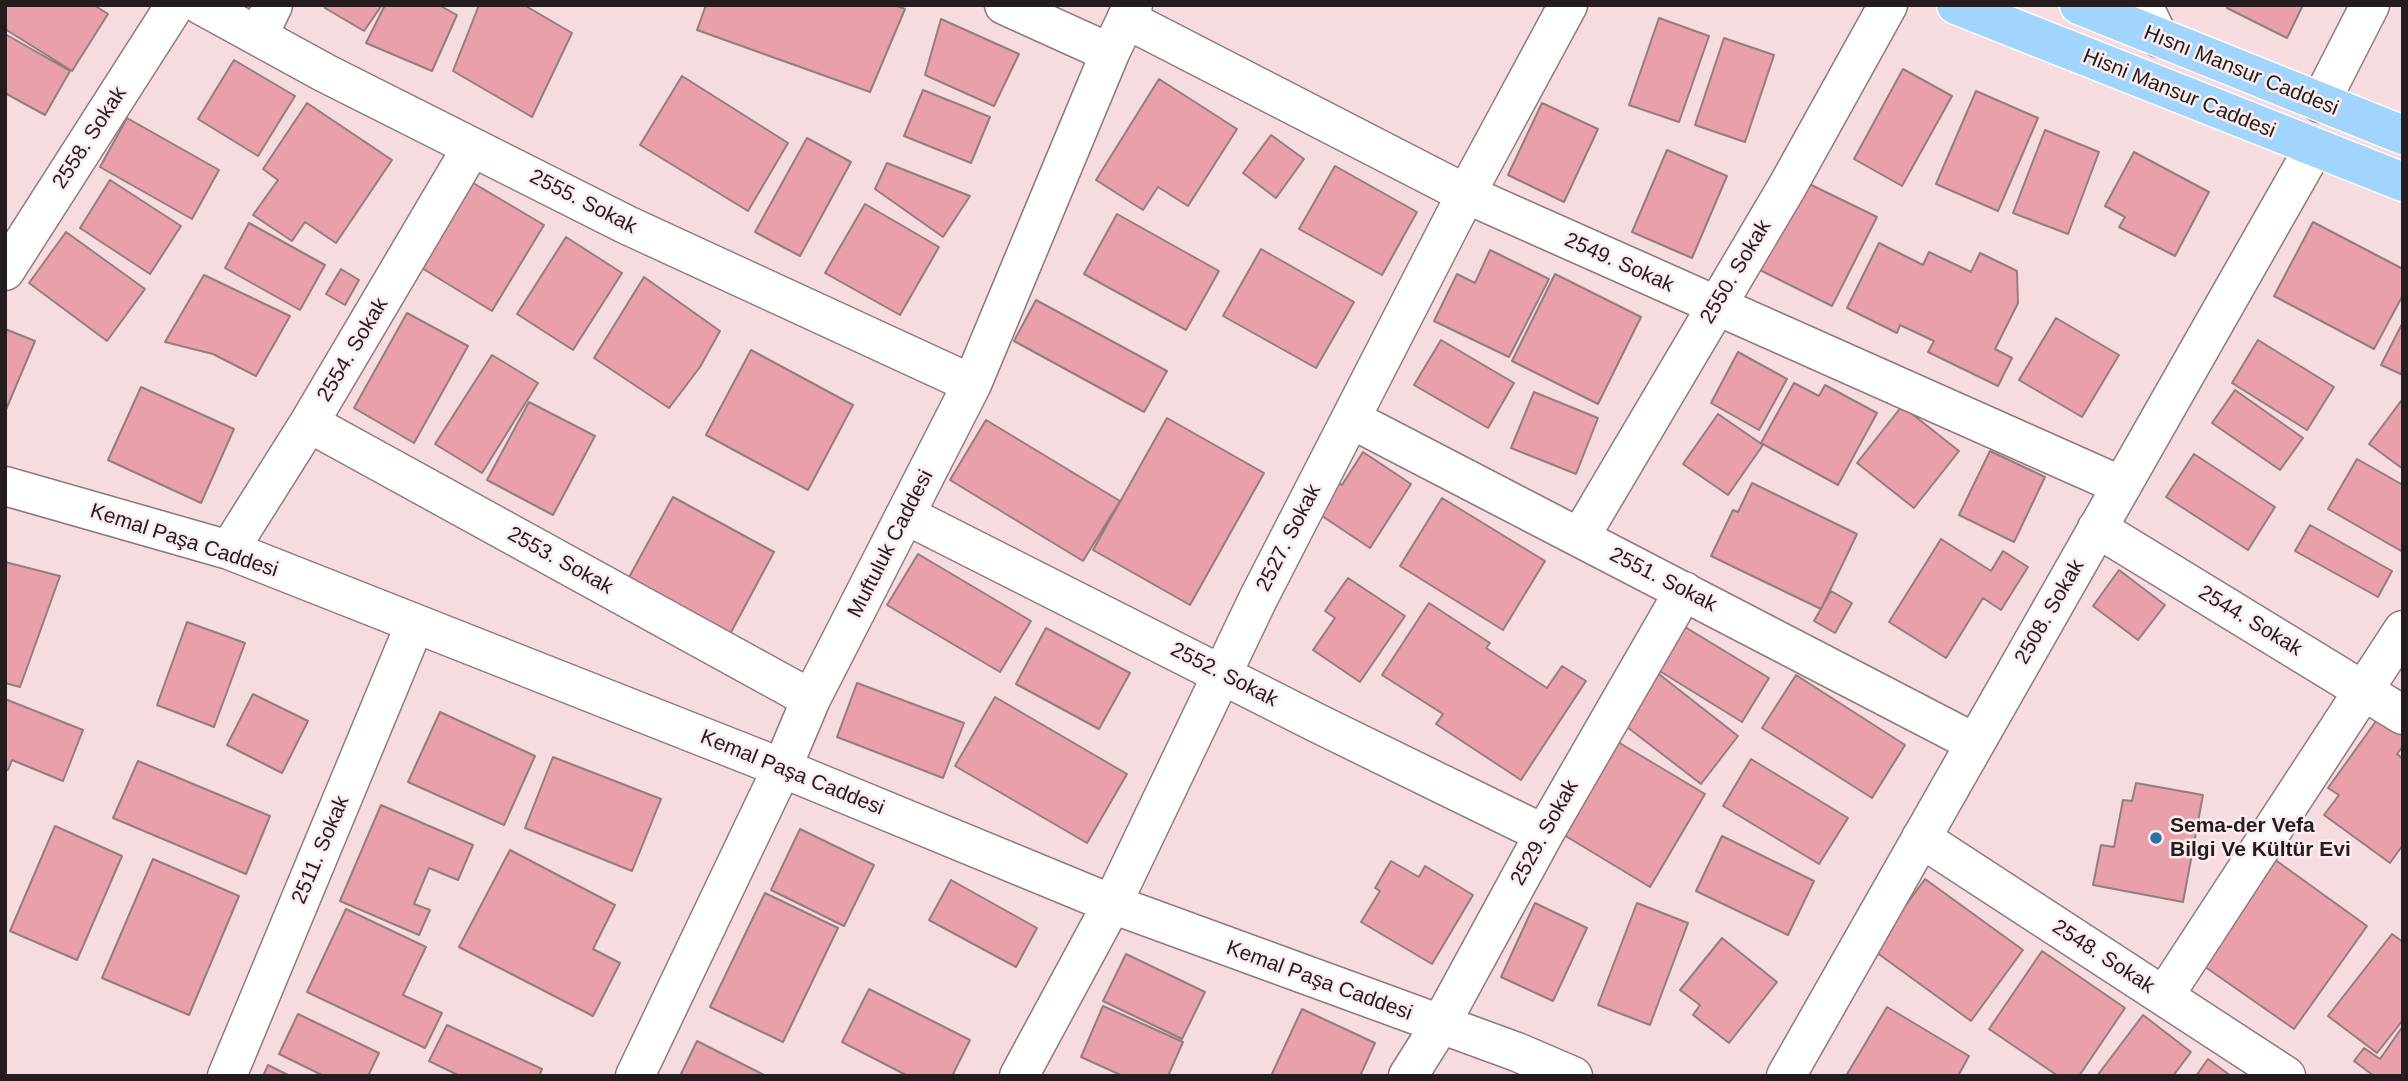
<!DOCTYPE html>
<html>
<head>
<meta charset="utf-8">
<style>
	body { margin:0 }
	#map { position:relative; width:2408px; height:1081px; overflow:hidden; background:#f6dcdf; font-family:Arial,sans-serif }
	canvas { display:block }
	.frame { position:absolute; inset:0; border:7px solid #251c1d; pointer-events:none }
</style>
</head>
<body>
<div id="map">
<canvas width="2408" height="1081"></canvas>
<div class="frame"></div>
</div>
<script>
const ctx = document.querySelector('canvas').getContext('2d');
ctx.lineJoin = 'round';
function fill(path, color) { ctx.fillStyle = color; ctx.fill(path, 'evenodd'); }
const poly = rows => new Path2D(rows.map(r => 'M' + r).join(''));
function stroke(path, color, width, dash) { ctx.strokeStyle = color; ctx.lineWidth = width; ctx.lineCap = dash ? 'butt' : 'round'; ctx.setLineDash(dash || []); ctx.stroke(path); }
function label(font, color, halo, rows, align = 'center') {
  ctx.font = font + ' Arial,sans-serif'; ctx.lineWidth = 5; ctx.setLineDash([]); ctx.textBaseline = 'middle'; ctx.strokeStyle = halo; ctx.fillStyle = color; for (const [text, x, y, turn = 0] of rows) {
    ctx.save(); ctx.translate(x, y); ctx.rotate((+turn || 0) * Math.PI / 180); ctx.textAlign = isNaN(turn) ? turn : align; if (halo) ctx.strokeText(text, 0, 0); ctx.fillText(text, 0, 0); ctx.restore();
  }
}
const building = poly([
	[5,5,94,5,108,14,72,71,5,29,5,5],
	[326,5,382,5,364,31,325,8,326,5],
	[385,5,439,5,457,15,432,71,366,43,385,5],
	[479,5,524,5,572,33,532,117,453,71,479,5],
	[706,5,894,5,905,9,870,92,697,30,706,5],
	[2228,5,2303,5,2287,38,2227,8,2228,5],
	[1659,18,1709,36,1679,122,1629,105,1659,18],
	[941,19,1019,54,994,106,925,75,941,19],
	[5,34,70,71,45,115,5,93,5,34],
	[1724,38,1774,55,1745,142,1695,125,1724,38],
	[234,60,295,96,258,156,198,119,234,60],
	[1903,69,1952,96,1902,186,1854,159,1903,69],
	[682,76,788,143,748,211,640,145,682,76],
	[1159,79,1237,129,1188,206,1158,187,1143,210,1096,180,1159,79],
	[923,90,990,117,971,163,904,136,923,90],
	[1976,91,2038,118,1998,211,1936,184,1976,91],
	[307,103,392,160,336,243,305,222,292,241,253,215,278,180,263,169,307,103],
	[1542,103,1598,129,1564,202,1508,175,1542,103],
	[127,118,219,170,192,219,100,167,127,118],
	[2045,130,2099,152,2068,234,2013,213,2045,130],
	[1271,135,1304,159,1276,198,1243,173,1271,135],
	[807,138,851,162,800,256,755,232,807,138],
	[1667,150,1727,176,1692,258,1632,232,1667,150],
	[2134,152,2209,192,2175,256,2119,227,2125,217,2105,206,2134,152],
	[887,163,970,196,943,237,875,189,887,163],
	[1335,166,1417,212,1382,275,1299,229,1335,166],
	[463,177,544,225,492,311,412,262,463,177],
	[1795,177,1877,217,1832,306,1750,265,1795,177],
	[110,180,181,226,150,274,80,228,110,180],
	[865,204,939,247,900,315,825,273,865,204],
	[1117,214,1219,271,1186,330,1084,274,1117,214],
	[2313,222,2403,269,2403,295,2374,349,2274,296,2313,222],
	[249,223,325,265,300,310,225,268,249,223],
	[66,232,145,289,107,341,29,283,66,232],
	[566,237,622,273,573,350,517,314,566,237],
	[1879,243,1923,265,1929,252,1971,272,1980,253,2017,271,2018,303,1995,349,2012,358,1998,386,1928,352,1934,341,1900,325,1897,333,1847,308,1879,243],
	[1261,249,1354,302,1316,368,1223,316,1261,249],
	[1490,250,1549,279,1509,357,1434,321,1457,274,1475,283,1490,250],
	[341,269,359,280,345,305,326,294,341,269],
	[1555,274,1641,317,1598,404,1512,361,1555,274],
	[204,275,290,316,256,376,213,354,165,342,204,275],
	[644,277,720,331,700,367,669,408,594,358,644,277],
	[1036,300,1167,371,1144,412,1014,341,1036,300],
	[407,313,468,346,414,443,354,408,407,313],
	[2056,318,2119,355,2082,417,2019,380,2056,318],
	[2403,322,2403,375,2381,365,2403,322],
	[5,329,35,341,5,412,5,329],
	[1441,340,1514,383,1488,428,1414,385,1441,340],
	[2258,340,2334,387,2307,430,2232,383,2258,340],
	[751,350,853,405,808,490,706,435,751,350],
	[1738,352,1787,379,1759,430,1711,403,1738,352],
	[492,355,538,383,482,473,435,444,492,355],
	[1794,383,1819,396,1825,385,1877,413,1838,485,1761,443,1794,383],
	[141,387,234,429,201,503,108,460,141,387],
	[2235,390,2303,438,2280,470,2212,423,2235,390],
	[1534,392,1598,418,1576,474,1511,448,1534,392],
	[2401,401,2403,402,2403,469,2369,444,2401,401],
	[529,402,595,436,553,515,487,480,529,402],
	[1902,406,1959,451,1914,508,1857,463,1902,406],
	[1718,414,1763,445,1728,495,1683,464,1718,414],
	[1167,418,1264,473,1190,605,1093,550,1167,418],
	[986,420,1120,501,1083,561,950,480,986,420],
	[1990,451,2045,477,2014,542,1959,515,1990,451],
	[1363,452,1411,484,1370,548,1319,514,1339,483,1342,485,1363,452],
	[2194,454,2275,507,2248,550,2166,497,2194,454],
	[2357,459,2403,485,2403,552,2328,509,2357,459],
	[1752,483,1857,534,1821,609,1711,556,1733,510,1738,512,1752,483],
	[673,497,774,552,729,636,627,581,673,497],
	[1442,498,1545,561,1503,630,1400,566,1442,498],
	[2310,525,2392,571,2378,597,2295,551,2310,525],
	[1941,539,1991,571,2003,551,2028,567,2001,610,1983,598,1946,658,1889,622,1941,539],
	[918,554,1031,621,1000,672,887,605,918,554],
	[5,562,60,576,20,687,5,683,5,562],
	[2119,570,2165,605,2138,640,2093,606,2119,570],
	[1348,578,1405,616,1360,682,1313,650,1335,618,1325,611,1348,578],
	[1831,591,1852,603,1835,633,1814,621,1831,591],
	[1429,603,1490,643,1486,648,1547,688,1562,666,1586,681,1521,780,1436,724,1443,714,1382,675,1429,603],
	[187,622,245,643,214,727,157,705,187,622],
	[1685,627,1769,678,1742,722,1658,670,1685,627],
	[1046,628,1130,673,1099,729,1016,684,1046,628],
	[1655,671,1738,736,1701,784,1618,720,1655,671],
	[1796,675,1905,745,1872,798,1762,728,1796,675],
	[857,683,964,723,943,778,837,737,857,683],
	[253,694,308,721,282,773,227,745,253,694],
	[995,697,1127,774,1087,843,955,766,995,697],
	[5,699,83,730,63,781,12,760,8,770,5,769,5,699],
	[440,712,535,756,504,825,408,782,440,712],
	[2379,717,2403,735,2403,746,2397,754,2403,759,2403,845,2390,863,2324,815,2339,795,2328,788,2379,717],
	[1618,742,1705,794,1650,887,1564,835,1618,742],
	[553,757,661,799,632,871,525,828,553,757],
	[1751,759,1848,818,1819,864,1723,806,1751,759],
	[138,761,270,816,246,874,113,818,138,761],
	[2136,783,2203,795,2183,902,2093,885,2101,845,2114,847,2123,800,2132,801,2136,783],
	[381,805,473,845,458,880,429,868,414,904,430,910,419,935,340,901,381,805],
	[55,826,122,856,77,960,10,931,55,826],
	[800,829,874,865,844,926,771,890,800,829],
	[1722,836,1814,881,1788,935,1696,891,1722,836],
	[510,850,615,905,593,949,620,963,593,1016,459,947,510,850],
	[153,859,239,896,189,1015,102,978,153,859],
	[2274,859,2367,926,2294,1029,2201,964,2274,859],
	[1391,861,1419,877,1425,866,1473,895,1432,964,1361,922,1380,891,1375,888,1391,861],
	[1925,879,2023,950,1971,1021,1873,950,1925,879],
	[951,880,1037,928,1016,967,929,920,951,880],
	[765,893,838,928,783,1042,710,1007,765,893],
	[1535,903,1587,928,1553,1001,1501,977,1535,903],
	[1637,903,1688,923,1650,1025,1598,1005,1637,903],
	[346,909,426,947,403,995,442,1013,425,1048,307,992,346,909],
	[2392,934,2403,942,2403,1020,2377,1053,2328,1016,2392,934],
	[1722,938,1777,982,1729,1043,1693,1015,1700,1005,1680,990,1722,938],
	[2042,951,2125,1008,2079,1076,2058,1076,1989,1029,2042,951],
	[1126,954,1205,992,1182,1039,1103,1001,1126,954],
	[869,989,970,1040,952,1076,908,1076,842,1042,869,989],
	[1103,1006,1183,1042,1168,1076,1123,1076,1081,1057,1103,1006],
	[1887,1007,1969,1056,1958,1076,1846,1076,1887,1007],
	[1302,1009,1375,1043,1360,1076,1271,1076,1302,1009],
	[298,1014,379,1053,368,1076,324,1076,279,1054,298,1014],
	[2143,1015,2191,1052,2173,1076,2097,1076,2143,1015],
	[447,1025,542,1069,539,1076,460,1076,429,1061,447,1025],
	[2403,1026,2403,1076,2374,1076,2354,1061,2364,1048,2380,1059,2403,1026],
	[697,1041,766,1076,680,1076,697,1041],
	[2208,1059,2231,1076,2196,1076,2208,1059],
	[268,1065,290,1076,263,1076,268,1065]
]);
const minor = poly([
	[201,5,325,73,627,225,972,384],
	[1004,5,1110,53],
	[2143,5,2159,38],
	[1126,19,1466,194,2122,486],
	[258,36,273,5],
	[2320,103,2370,5],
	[5,271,175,5],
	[1351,419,1975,743],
	[309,423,811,699],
	[5,486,229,550,782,768,1112,904,1517,1052,1573,1076],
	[906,515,1317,723,1544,834],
	[2097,528,2403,715],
	[1580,537,1787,187,1888,5],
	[229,550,309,423,472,147],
	[1921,838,2286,1076],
	[2164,996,2403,630],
	[227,1076,415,624],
	[635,1076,782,768,811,699,972,384,1110,53,1133,5],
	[1019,1076,1112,904,1258,599,1466,194,1568,5],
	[1408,1076,1440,1025,1544,834,1684,591],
	[1786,1076,2314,148]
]);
const major = poly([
	[1956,5,2403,182],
	[2079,5,2403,135]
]);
const markers = [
	[2156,838,7,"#2c71a6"]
];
const streetNames = [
	["Hısnı Mansur Caddesi",2241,71,22],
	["Hisni Mansur Caddesi",2179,94,22],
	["2558. Sokak",90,138,-57],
	["2555. Sokak",583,202,27],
	["2549. Sokak",1619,263,24],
	["2550. Sokak",1736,272,-59],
	["2554. Sokak",353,350,-59],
	["2527. Sokak",1289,538,-63],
	["Kemal Paşa Caddesi",184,541,18],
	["Muftuluk Caddesi",891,544,-63],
	["2553. Sokak",560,561,29],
	["2551. Sokak",1663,580,27],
	["2508. Sokak",2050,612,-60],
	["2544. Sokak",2250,621,31],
	["2552. Sokak",1224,675,27],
	["Kemal Paşa Caddesi",792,773,22],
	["2529. Sokak",1545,833,-61],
	["2511. Sokak",321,850,-67],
	["2548. Sokak",2103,957,33],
	["Kemal Paşa Caddesi",1319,981,20]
];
const poiNames = [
	["Sema-der Vefa",2170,826],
	["Bilgi Ve Kültür Evi",2170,850]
];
fill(building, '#eaa0aa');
stroke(building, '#947d7f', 2);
stroke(minor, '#90797b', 41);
stroke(major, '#fff', 41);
stroke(minor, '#fff', 38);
stroke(major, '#a1d5fe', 38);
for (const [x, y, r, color] of markers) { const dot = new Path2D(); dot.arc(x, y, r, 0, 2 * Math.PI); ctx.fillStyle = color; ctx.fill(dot); stroke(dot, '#fcecee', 2.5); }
label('21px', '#251c1d', '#fcecee', streetNames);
label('bold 21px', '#251c1d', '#fcecee', poiNames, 'left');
</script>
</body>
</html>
